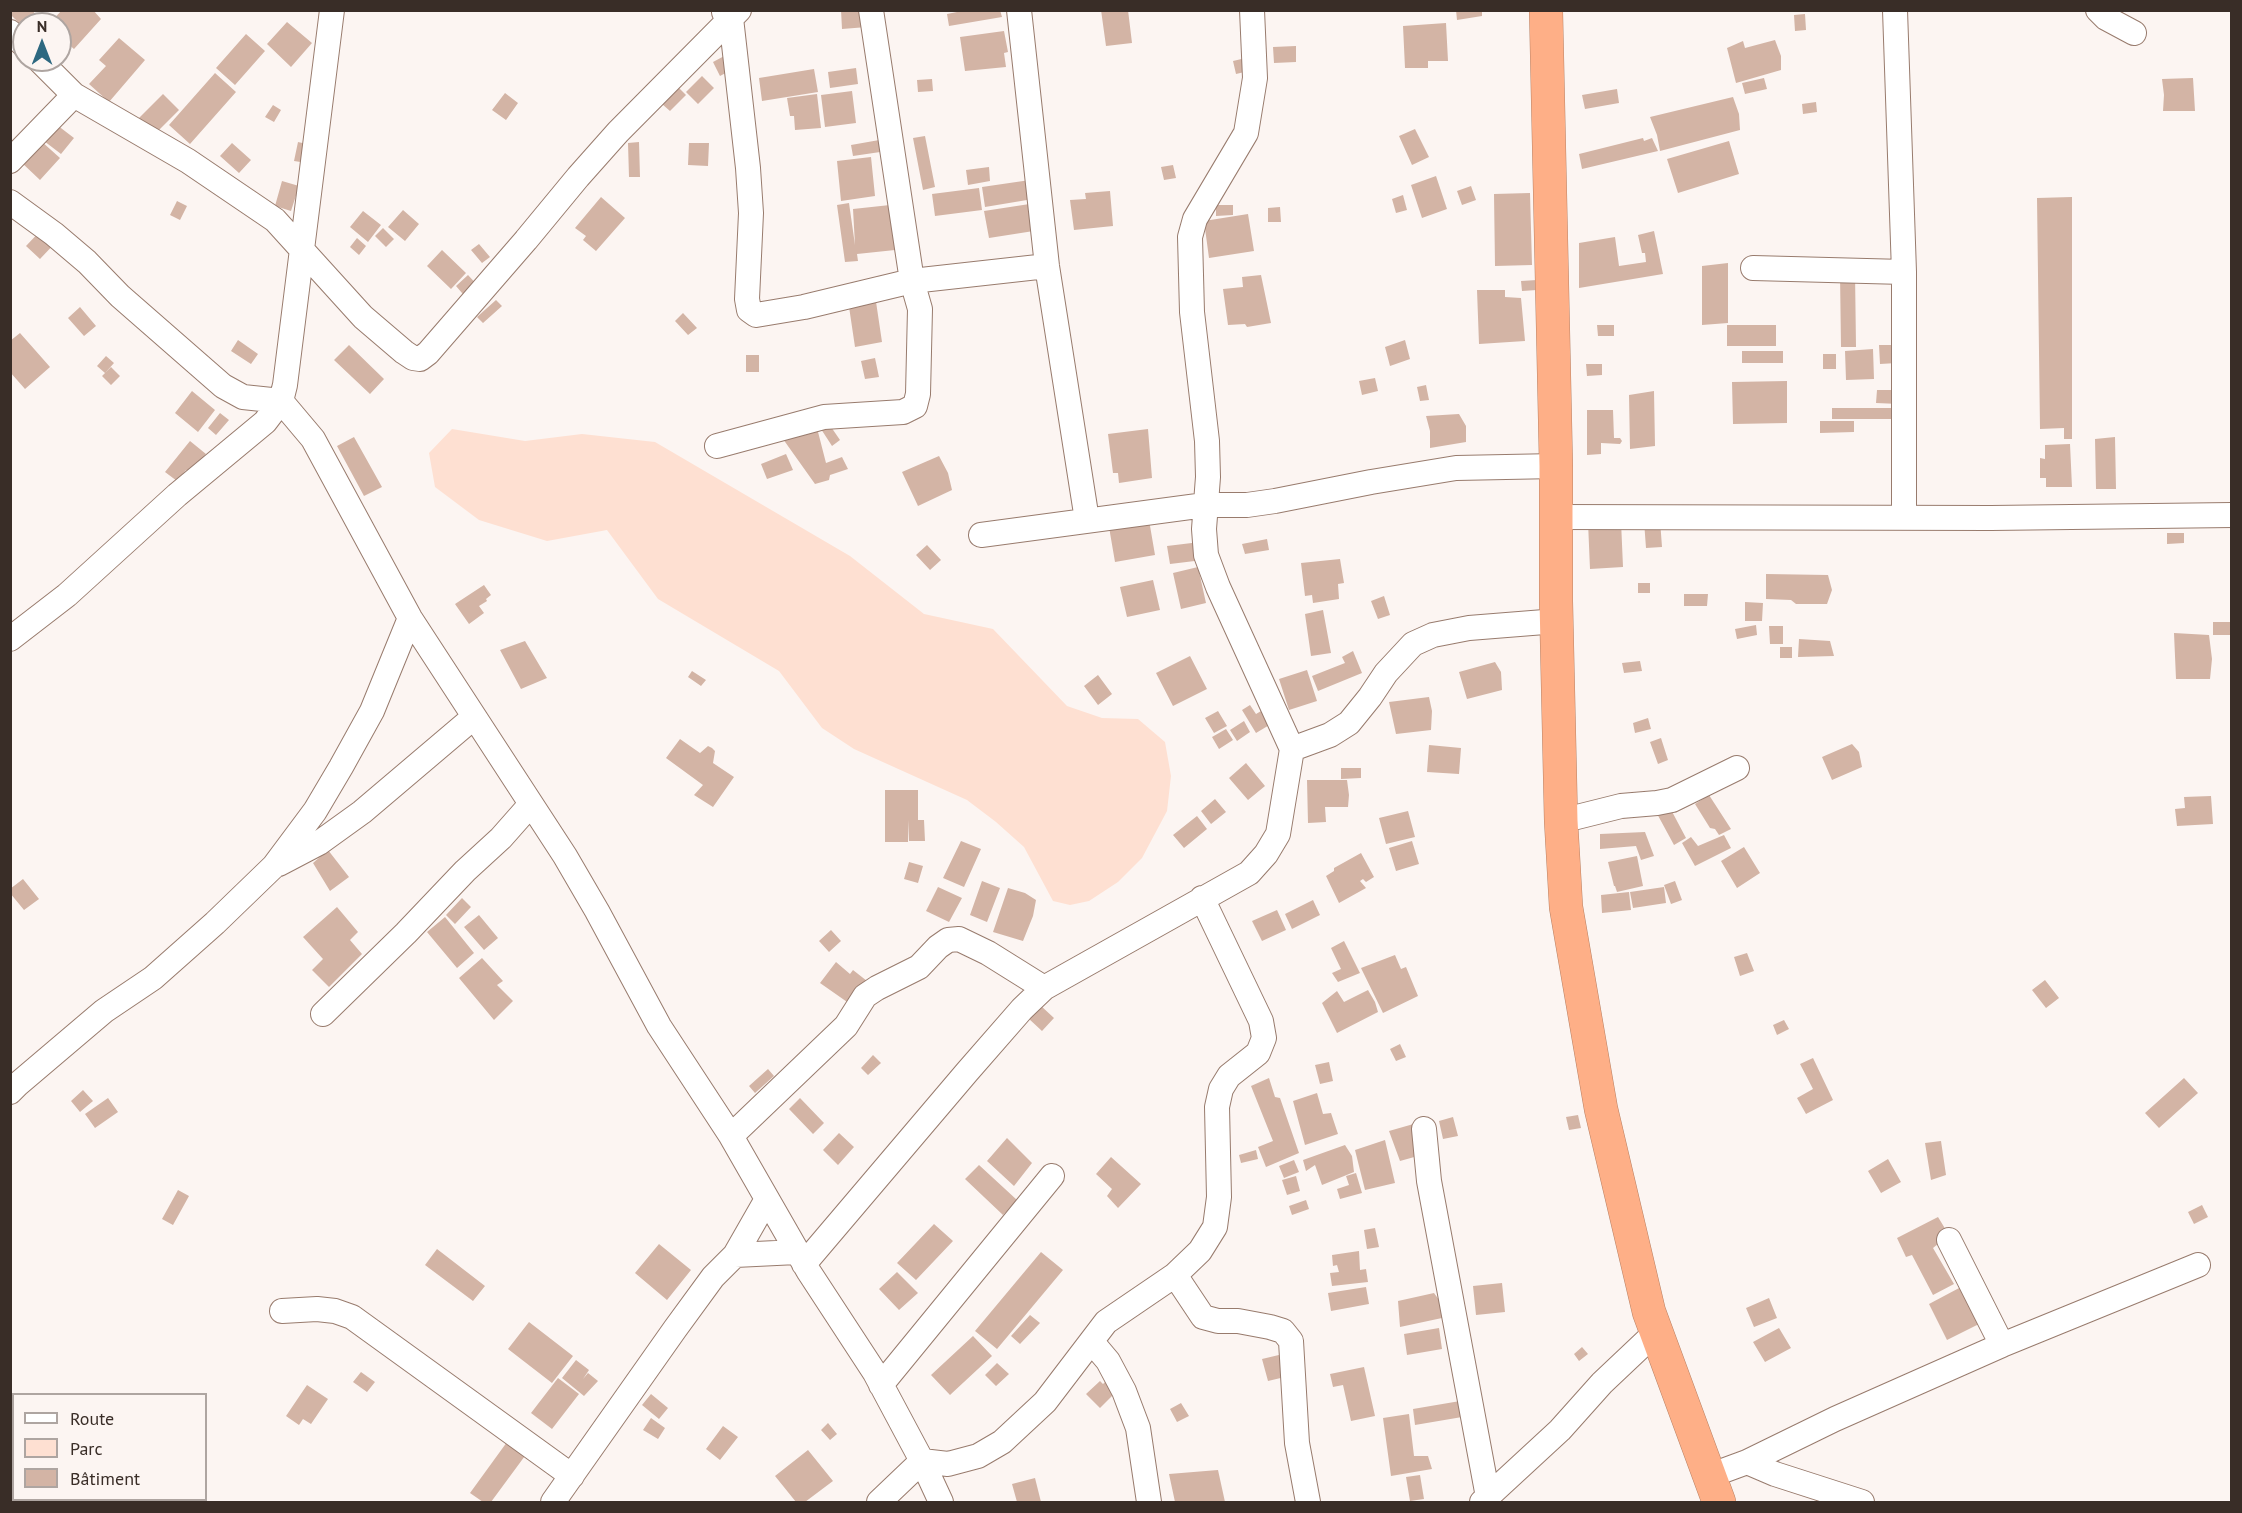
<!DOCTYPE html>
<html>
<head>
<meta charset="utf-8">
<style>
	body { margin:0 }
	#map { position:relative; width:2242px; height:1513px; overflow:hidden; background:#fcf5f2; font-family:"PT Sans",sans-serif }
	canvas { display:block }
	.frame { position:absolute; inset:0; border:12px solid #392d27; pointer-events:none }
	.legend { position:absolute; left:12px; top:1393px; width:195px; height:108px; box-sizing:border-box; background:#fcf5f2; border:2px solid #aea5a1; margin:0; padding:8px 10px; list-style:none; font-size:18px; color:#392d27 }
	.legend li { display:flex; align-items:center; gap:12px; height:30px }
	.legend b { width:30px; border:2px solid #aea5a1 }
	.north { position:absolute; left:12px; top:12px; width:60px; height:60px; box-sizing:border-box; background:#fcf5f2; border:2px solid #aea5a1; border-radius:50%; rotate:0deg; font-size:16px; font-weight:700; line-height:24px; text-align:center; color:#392d27 }
	.north::after { content:''; display:block; margin:auto; width:21px; height:27px; background:#2d6880; clip-path:polygon(50% 0,100% 100%,50% 72%,0 100%) }
</style>
</head>
<body>
<div id="map">
<canvas width="2242" height="1513"></canvas>
<div class="frame"></div>
<ul class="legend">
<li><b style="height:8px;background:#fff"></b>Route</li>
<li><b style="height:16px;background:#fee0d2"></b>Parc</li>
<li><b style="height:16px;background:#d3b4a5"></b>Bâtiment</li>
</ul>
<div class="north">N</div>
</div>
<script>
const ctx = document.querySelector('canvas').getContext('2d');
ctx.lineJoin = 'round';
function fill(path, color) { ctx.fillStyle = color; ctx.fill(path, 'evenodd'); }
const poly = rows => new Path2D(rows.map(r => 'M' + r).join(''));
function stroke(path, color, width, dash) { ctx.strokeStyle = color; ctx.lineWidth = width; ctx.lineCap = dash ? 'butt' : 'round'; ctx.setLineDash(dash || []); ctx.stroke(path); }
const green = poly([
	[452,429,525,441,582,434,655,442,850,556,924,614,993,629,1067,706,1102,718,1138,719,1165,742,1171,776,1167,811,1142,858,1118,882,1089,901,1070,905,1053,901,1024,847,996,822,967,800,854,749,822,728,779,671,658,599,607,530,547,541,479,520,435,487,429,453]
]);
const building = poly([
	[10,10,32,10,42,22,39,24,24,24,24,28,10,14],
	[62,10,93,10,101,19,74,49,60,37,60,24,49,24],
	[841,10,865,10,867,27,842,29],
	[967,10,1000,10,1002,17,949,26,947,14],
	[1101,10,1128,10,1132,43,1106,46],
	[1456,10,1482,10,1482,16,1457,20],
	[1805,14,1806,30,1795,31,1794,15],
	[287,22,312,43,291,67,267,44],
	[1446,23,1448,61,1428,61,1428,68,1405,68,1403,26],
	[1004,31,1008,52,1004,53,1006,67,965,71,960,37],
	[246,34,265,51,235,85,216,68],
	[119,38,145,60,109,102,89,84,106,66,99,60],
	[1775,40,1781,56,1781,70,1736,83,1727,48,1743,41,1745,48],
	[1296,46,1296,62,1274,63,1273,47],
	[728,54,735,68,720,76,713,62],
	[1250,57,1253,70,1236,74,1233,61],
	[856,68,858,84,830,88,828,72],
	[814,69,818,92,762,101,759,78],
	[215,73,236,92,190,144,169,125],
	[702,76,714,88,698,104,686,92],
	[1764,78,1767,89,1745,94,1742,83],
	[2193,78,2195,111,2163,111,2164,95,2162,79],
	[932,79,933,91,918,92,917,80],
	[678,87,686,95,670,111,662,104],
	[1617,89,1619,103,1585,109,1582,95],
	[852,91,856,123,825,127,821,95],
	[505,93,518,103,506,120,492,110],
	[163,94,179,110,155,134,139,118],
	[817,94,821,128,795,130,794,116,790,116,787,98],
	[1733,97,1739,114,1740,130,1660,151,1657,135,1650,117],
	[1816,102,1817,112,1803,114,1802,104],
	[273,105,281,110,274,122,265,117],
	[57,125,74,138,61,154,44,141],
	[1415,129,1429,157,1412,165,1399,136],
	[925,136,935,187,923,190,913,138],
	[1643,138,1644,141,1652,138,1658,151,1582,169,1579,154],
	[885,139,887,151,853,156,851,145],
	[41,141,60,158,40,180,21,162],
	[1729,141,1739,174,1678,193,1667,159],
	[298,142,311,145,307,163,294,161],
	[639,142,640,177,629,177,628,143],
	[232,143,251,160,239,173,220,156],
	[689,143,709,143,708,166,688,165],
	[871,157,875,196,841,201,837,161],
	[1173,165,1176,178,1164,180,1161,167],
	[989,167,990,181,968,185,966,170],
	[1436,176,1447,209,1422,218,1411,185],
	[1030,180,1033,199,985,207,982,187],
	[282,181,299,186,291,211,275,206],
	[1471,186,1476,200,1462,205,1457,191],
	[979,188,982,210,935,216,932,194],
	[1110,191,1113,226,1074,230,1070,200,1086,199,1085,193],
	[1530,193,1532,265,1495,266,1494,194],
	[1403,195,1407,210,1396,213,1392,199],
	[601,197,625,218,596,251,583,240,586,236,575,228],
	[2072,197,2072,439,2064,439,2064,428,2040,429,2037,198],
	[177,201,187,206,180,220,170,215],
	[849,203,855,245,853,209,890,205,895,250,857,254,858,261,845,262,837,205],
	[1036,203,1040,230,989,238,984,211],
	[1216,205,1233,205,1233,215,1216,216],
	[1280,207,1281,222,1268,222,1268,208],
	[403,210,419,224,405,241,388,227],
	[363,211,381,225,368,242,350,227],
	[1248,214,1254,251,1209,258,1204,221],
	[44,227,58,240,40,259,26,246],
	[383,228,394,239,386,247,375,236],
	[1654,231,1663,274,1579,288,1579,243,1615,237,1619,266,1646,262,1645,253,1642,253,1638,235],
	[357,238,366,246,359,255,350,247],
	[479,244,490,257,482,263,471,250],
	[442,250,466,273,451,289,427,266],
	[1728,263,1728,323,1702,325,1702,266],
	[1855,272,1856,347,1841,347,1840,273],
	[468,275,481,289,468,300,456,286],
	[1261,275,1271,323,1247,327,1245,324,1228,325,1223,289,1243,287,1242,277],
	[1537,280,1537,290,1522,291,1521,281],
	[1477,290,1505,290,1505,297,1521,298,1525,341,1479,344],
	[875,295,882,342,855,347,848,300],
	[496,300,502,306,483,323,477,317],
	[80,307,96,326,84,336,68,318],
	[683,313,697,328,688,335,675,321],
	[1597,325,1614,325,1614,336,1598,336],
	[1727,325,1776,325,1776,346,1727,346],
	[20,333,50,367,25,389,10,372,10,341],
	[238,340,258,354,251,364,231,351],
	[1405,340,1410,359,1390,366,1385,347],
	[349,345,384,379,370,394,334,360],
	[1879,345,1896,345,1897,363,1880,364],
	[1873,349,1874,379,1846,380,1845,351],
	[1742,351,1783,351,1783,363,1742,363],
	[1823,354,1836,354,1836,369,1823,369],
	[746,355,759,355,759,372,746,372],
	[106,356,114,363,105,373,97,366],
	[875,358,879,377,865,379,861,361],
	[1586,364,1602,364,1602,375,1587,376],
	[111,367,120,376,111,385,102,376],
	[1375,378,1378,391,1362,395,1359,381],
	[1787,381,1787,423,1733,424,1732,382],
	[1426,385,1429,400,1420,401,1417,387],
	[1877,390,1899,390,1899,404,1876,403],
	[192,391,215,410,198,432,175,413],
	[1654,391,1655,446,1630,449,1629,395],
	[1832,408,1897,408,1897,419,1832,419],
	[1587,410,1613,410,1614,438,1620,438,1622,441,1620,444,1601,443,1601,454,1587,455],
	[220,413,229,420,216,435,208,428],
	[1459,414,1466,426,1466,442,1430,448,1430,431,1426,416],
	[1820,421,1854,421,1854,432,1820,433],
	[829,424,840,440,832,446,821,429],
	[817,428,826,463,842,457,848,469,830,475,829,480,815,484,778,432],
	[1148,429,1152,478,1119,483,1118,473,1113,473,1108,434],
	[354,437,382,487,364,496,337,446],
	[2115,437,2116,489,2096,489,2095,439],
	[190,441,206,454,190,473,186,470,177,481,165,472],
	[2070,444,2072,487,2046,487,2046,478,2040,478,2040,458,2045,459,2045,445],
	[786,454,793,470,767,479,761,464],
	[939,456,948,473,952,490,918,506,902,472],
	[1149,520,1155,555,1115,562,1109,527],
	[1660,520,1662,547,1646,548,1644,521],
	[1621,521,1623,567,1590,569,1588,522],
	[2167,533,2184,533,2184,543,2167,544],
	[1267,539,1269,550,1245,554,1242,544],
	[1200,542,1203,560,1170,564,1167,546],
	[927,545,941,560,930,570,916,555],
	[1340,559,1344,583,1338,584,1339,599,1313,603,1312,595,1305,596,1301,563],
	[1198,567,1206,603,1181,609,1173,573],
	[1766,574,1828,575,1832,590,1827,604,1796,604,1791,600,1766,599],
	[1153,580,1160,610,1127,617,1120,587],
	[1638,583,1650,583,1650,593,1638,593],
	[484,585,491,595,486,599,487,601,479,606,484,613,469,624,455,604],
	[1684,594,1708,594,1707,606,1684,606],
	[1384,596,1390,615,1378,619,1371,601],
	[1745,602,1763,603,1762,621,1745,621],
	[1323,610,1331,653,1311,656,1305,614],
	[2213,622,2232,622,2232,635,2213,635],
	[1756,625,1757,635,1737,639,1735,629],
	[1769,626,1783,626,1783,644,1770,644],
	[2174,633,2209,635,2212,659,2210,679,2176,679],
	[1799,639,1830,641,1834,656,1798,657],
	[525,641,547,678,521,689,500,650],
	[1780,647,1792,647,1792,658,1780,658],
	[1353,651,1362,673,1318,691,1312,676,1345,663,1342,657],
	[1190,656,1207,689,1173,706,1156,673],
	[1640,661,1642,671,1624,673,1622,663],
	[1495,662,1501,672,1502,690,1467,699,1459,672],
	[1307,670,1317,701,1289,710,1279,679],
	[692,671,706,680,701,686,688,677],
	[1098,675,1112,694,1098,705,1084,686],
	[1429,697,1432,711,1431,730,1396,734,1389,702],
	[1250,705,1256,714,1268,707,1276,721,1256,733,1242,710],
	[1218,711,1227,726,1214,733,1205,718],
	[1648,718,1651,729,1635,733,1633,723],
	[1244,721,1250,732,1237,741,1230,730],
	[1226,729,1233,740,1219,749,1212,737],
	[1661,738,1668,760,1658,764,1650,742],
	[680,739,700,753,708,746,712,748,715,751,713,763,734,777,713,807,694,795,703,785,666,758],
	[1852,744,1859,752,1862,767,1832,780,1822,757],
	[1429,745,1461,748,1459,774,1427,772],
	[1246,763,1265,786,1248,800,1229,778],
	[1341,768,1361,768,1361,778,1341,779],
	[1307,780,1347,780,1349,795,1348,807,1325,807,1326,822,1308,823],
	[885,790,918,790,918,820,924,820,925,841,909,841,908,820,908,842,885,842],
	[1709,795,1731,829,1719,835,1715,829,1710,828,1695,804],
	[2211,796,2213,824,2177,826,2175,809,2185,808,2184,797],
	[1215,799,1226,812,1211,824,1201,811],
	[1668,804,1686,838,1674,845,1655,810],
	[1408,811,1415,837,1386,844,1379,818],
	[1197,816,1207,829,1184,848,1173,835],
	[1645,832,1654,856,1641,860,1636,846,1600,849,1600,834],
	[1724,835,1731,848,1695,866,1682,843,1691,837,1698,846],
	[961,841,981,849,964,887,943,878],
	[1412,841,1419,864,1396,871,1389,848],
	[1744,847,1760,873,1737,888,1721,861],
	[328,850,349,877,330,891,313,863],
	[1361,853,1374,877,1366,882,1363,879,1360,881,1366,888,1339,903,1326,876,1334,871,1334,868],
	[1637,856,1643,886,1617,892,1615,886,1614,886,1608,862],
	[909,862,923,866,918,883,904,879],
	[23,879,39,899,24,910,10,893,10,889],
	[982,881,1000,888,987,922,970,915],
	[1675,881,1682,900,1671,904,1664,885],
	[938,887,962,898,949,922,926,911],
	[1664,887,1666,903,1633,908,1630,892],
	[1008,888,1025,893,1036,900,1033,916,1023,941,993,932],
	[1629,892,1631,910,1602,913,1601,895],
	[462,898,471,907,455,924,446,915],
	[1313,900,1320,915,1292,929,1285,914],
	[337,907,358,932,350,940,362,954,329,987,312,970,323,959,303,937],
	[1277,910,1286,930,1262,941,1252,921],
	[479,915,498,938,484,950,464,927],
	[445,917,474,953,457,968,427,932],
	[831,930,841,941,829,952,819,941],
	[1344,941,1360,973,1338,982,1332,973,1341,969,1331,948],
	[1747,953,1754,971,1740,976,1734,957],
	[1395,955,1401,969,1406,967,1418,996,1383,1013,1361,968],
	[482,958,503,981,497,985,513,1001,494,1020,459,978],
	[836,962,850,974,853,970,867,981,850,1004,820,983],
	[2045,980,2059,998,2046,1008,2032,990],
	[1368,990,1375,1002,1378,1012,1337,1033,1322,1003,1337,991,1344,1002],
	[1040,1005,1054,1018,1042,1031,1028,1018],
	[1784,1020,1789,1029,1777,1035,1773,1025],
	[1400,1044,1406,1057,1396,1061,1390,1049],
	[873,1055,881,1063,868,1075,861,1068],
	[1813,1058,1833,1100,1806,1114,1797,1098,1813,1089,1800,1064],
	[1329,1062,1333,1081,1320,1084,1315,1065],
	[768,1069,774,1076,755,1093,749,1086],
	[1269,1078,1275,1097,1280,1098,1299,1153,1266,1167,1258,1147,1273,1141,1251,1086],
	[2184,1078,2198,1093,2159,1128,2145,1113],
	[83,1090,93,1101,80,1112,71,1101],
	[1317,1093,1323,1114,1331,1113,1338,1134,1305,1145,1293,1101],
	[108,1098,118,1112,95,1128,85,1114],
	[800,1098,824,1123,813,1134,789,1109],
	[1578,1115,1581,1128,1569,1130,1566,1117],
	[1453,1117,1458,1136,1443,1139,1439,1121],
	[1417,1123,1425,1154,1400,1161,1389,1131],
	[839,1133,854,1147,838,1165,823,1150],
	[1007,1138,1032,1163,1014,1186,987,1161],
	[1385,1140,1395,1183,1365,1190,1355,1150],
	[1941,1141,1946,1175,1931,1180,1925,1143],
	[1345,1145,1352,1156,1354,1172,1322,1185,1315,1165,1306,1171,1303,1160],
	[1256,1150,1258,1159,1241,1163,1239,1155],
	[1111,1157,1141,1184,1118,1208,1107,1196,1112,1189,1096,1174],
	[1888,1159,1901,1182,1881,1193,1868,1171],
	[1294,1160,1299,1172,1284,1178,1279,1166],
	[979,1165,1017,1200,1003,1215,965,1179],
	[1356,1173,1362,1193,1340,1199,1337,1189,1349,1185,1346,1176],
	[1296,1176,1300,1191,1287,1195,1282,1180],
	[178,1190,189,1196,173,1225,162,1219],
	[1306,1200,1309,1209,1292,1215,1289,1206],
	[2202,1205,2208,1217,2194,1224,2188,1212],
	[1938,1217,1949,1235,1933,1248,1954,1284,1933,1295,1912,1255,1906,1257,1897,1238],
	[934,1224,953,1241,916,1280,897,1263],
	[1375,1228,1379,1247,1367,1249,1364,1230],
	[659,1244,691,1270,667,1300,635,1273],
	[437,1249,485,1286,473,1301,425,1265],
	[1359,1251,1360,1270,1366,1269,1368,1282,1332,1286,1330,1273,1339,1272,1337,1265,1333,1266,1332,1255],
	[1041,1252,1063,1270,997,1349,975,1331],
	[897,1272,918,1293,899,1310,879,1289],
	[1502,1283,1505,1312,1476,1315,1473,1286],
	[1366,1287,1369,1304,1331,1311,1328,1293],
	[1961,1287,1979,1324,1947,1340,1929,1304],
	[1434,1293,1442,1304,1442,1318,1400,1327,1398,1301],
	[1769,1298,1777,1318,1754,1327,1746,1308],
	[1030,1315,1040,1323,1020,1344,1011,1336],
	[529,1322,573,1356,552,1383,508,1349],
	[1439,1328,1442,1349,1407,1355,1404,1334],
	[1779,1328,1791,1348,1765,1362,1753,1342],
	[973,1336,992,1356,950,1395,931,1375],
	[1582,1347,1588,1354,1579,1361,1574,1354],
	[1283,1354,1289,1376,1268,1381,1262,1359],
	[576,1360,589,1370,583,1379,588,1373,598,1381,584,1396,562,1378],
	[997,1363,1009,1374,996,1386,985,1375],
	[1364,1367,1375,1416,1351,1421,1343,1385,1333,1387,1330,1374],
	[361,1372,375,1382,367,1392,353,1382],
	[1113,1374,1124,1384,1100,1408,1086,1394,1100,1381,1103,1384],
	[558,1378,579,1394,552,1429,531,1413],
	[307,1385,328,1399,311,1424,303,1419,299,1425,286,1416],
	[651,1394,668,1408,659,1419,642,1405],
	[1466,1400,1468,1416,1415,1425,1413,1409],
	[1181,1403,1189,1416,1177,1422,1170,1409],
	[1409,1414,1414,1456,1428,1456,1432,1469,1391,1476,1383,1418],
	[651,1418,665,1428,658,1439,643,1430],
	[828,1423,837,1434,830,1440,821,1430],
	[723,1426,738,1437,720,1460,706,1449],
	[515,1431,533,1445,491,1502,483,1502,470,1493],
	[808,1450,833,1481,805,1502,796,1502,775,1476],
	[1218,1470,1225,1502,1175,1502,1169,1474],
	[1420,1475,1424,1499,1410,1501,1406,1477],
	[1035,1478,1041,1502,1017,1502,1012,1484]
]);
const minor = poly([
	[1019,10,1047,266,1087,520],
	[1252,10,1255,78,1246,133,1195,219,1190,237,1192,312,1207,441,1208,477,1204,529,1206,555,1218,587,1292,749],
	[1895,10,1904,272,1904,518],
	[2098,10,2106,18,2134,33],
	[724,12,731,18,748,168,751,213,747,299,749,310,756,315,804,307,912,281,1047,266],
	[10,32,24,45],
	[39,60,74,95,188,161,275,220,363,317,404,352,413,358,420,359,428,353,526,240,578,177,618,132,739,10],
	[10,161,74,95],
	[10,202,54,234,87,262,120,296,223,386,243,397,281,401,313,439,410,618,565,856,597,911,659,1026,731,1136,809,1272,875,1373,922,1461,941,1502],
	[1753,268,1904,272],
	[717,446,824,417,903,412,915,406,918,394,920,309,912,281,871,10],
	[1556,517,1991,518,2232,515],
	[981,535,1205,505,1247,505,1275,501,1371,482,1456,468,1556,466],
	[10,639,67,595,177,495,265,422,281,401,285,385,332,10],
	[1561,821,1621,806,1657,803,1672,800,1737,768],
	[279,864,319,843,362,812,474,717],
	[323,1014,406,933,465,871,501,838,531,804],
	[10,1092,18,1084,104,1011,153,978,215,923,274,866,315,811,341,767,372,711,410,618],
	[1424,1129,1429,1181,1488,1497],
	[731,1136,846,1026,865,996,877,988,919,967,938,947,948,940,959,939,988,953,1044,988],
	[735,1255,797,1252],
	[804,1264,967,1072,1022,1009,1044,988,1249,873,1266,854,1278,834,1292,749,1330,735,1349,723,1370,697,1386,673,1413,644,1433,635,1469,628,1557,621],
	[1175,1275,1203,1317,1218,1321,1238,1321,1270,1327,1283,1331,1291,1341,1297,1443,1308,1502],
	[282,1311,317,1309,335,1311,352,1317,572,1476],
	[1092,1342,1108,1361,1124,1391,1138,1428,1149,1502],
	[2002,1345,2198,1265],
	[881,1385,1052,1176],
	[922,1461,948,1464,978,1456,1002,1442,1045,1402,1106,1322,1175,1275,1200,1251,1215,1227,1219,1197,1217,1107,1221,1089,1229,1076,1258,1053,1264,1038,1261,1021,1202,898],
	[1747,1462,1775,1474,1862,1502],
	[1709,1476,1747,1462,1835,1419,2002,1345,1949,1240],
	[553,1502,675,1329,713,1277,735,1255,767,1199],
	[879,1502,922,1461],
	[1482,1502,1560,1430,1602,1383,1656,1332]
]);
const highway = poly([
	[1546,10,1556,466,1556,601,1561,821,1566,907,1601,1109,1649,1312,1719,1502]
]);
fill(green, '#fee0d2');
fill(building, '#d3b4a5');
stroke(minor, '#987b6d', 26);
stroke(highway, '#b98265', 34);
stroke(minor, '#fff', 24);
stroke(highway, '#feaf87', 33);
</script>
</body>
</html>
